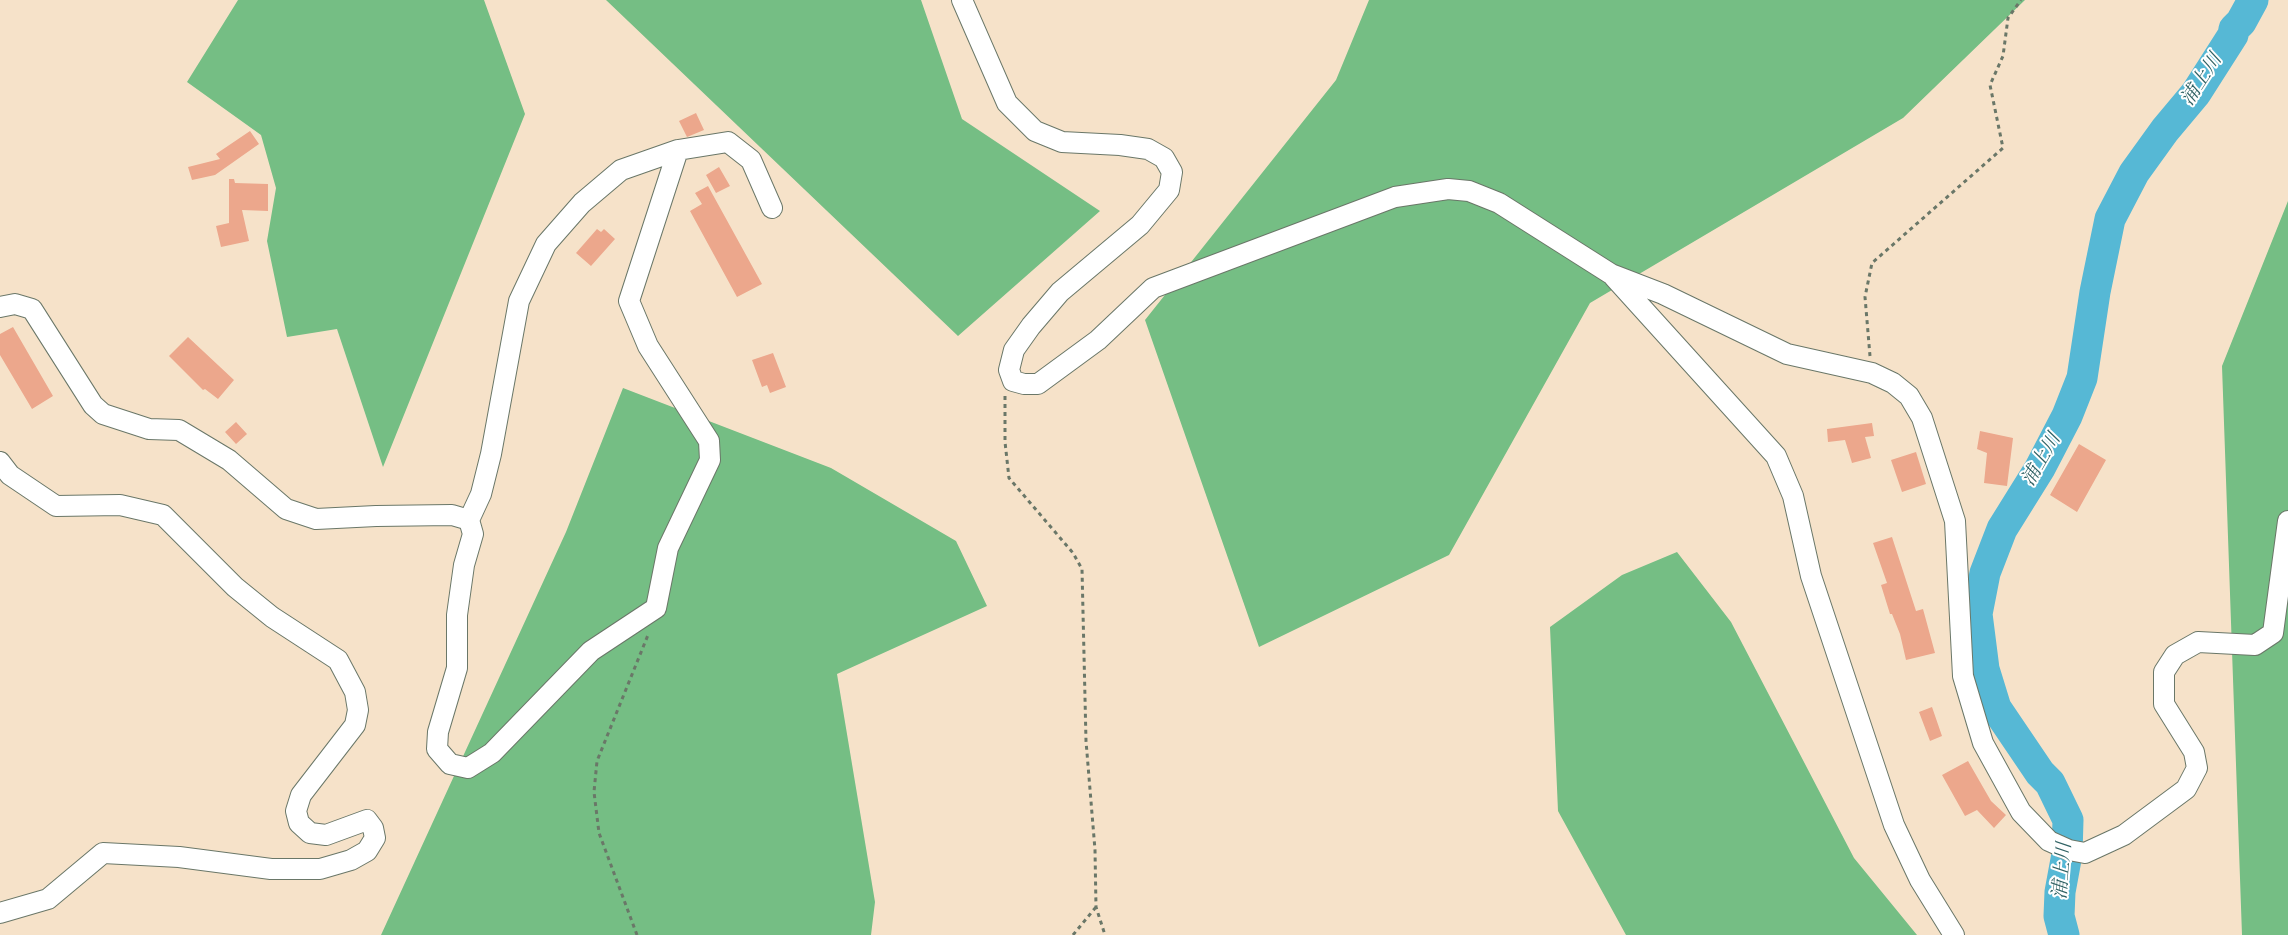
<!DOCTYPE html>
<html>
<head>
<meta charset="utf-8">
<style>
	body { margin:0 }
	canvas { display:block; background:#f6e2c9 }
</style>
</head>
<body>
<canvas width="2288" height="935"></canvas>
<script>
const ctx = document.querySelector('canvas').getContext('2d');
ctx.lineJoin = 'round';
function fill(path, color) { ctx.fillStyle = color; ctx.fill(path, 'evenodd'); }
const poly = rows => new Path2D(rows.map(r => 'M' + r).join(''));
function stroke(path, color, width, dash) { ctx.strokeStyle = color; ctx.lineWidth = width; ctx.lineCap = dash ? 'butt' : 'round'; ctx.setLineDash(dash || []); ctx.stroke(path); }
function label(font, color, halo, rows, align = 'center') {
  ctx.font = font + ' "Gentium Book Plus","Noto Serif JP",serif'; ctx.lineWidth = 4; ctx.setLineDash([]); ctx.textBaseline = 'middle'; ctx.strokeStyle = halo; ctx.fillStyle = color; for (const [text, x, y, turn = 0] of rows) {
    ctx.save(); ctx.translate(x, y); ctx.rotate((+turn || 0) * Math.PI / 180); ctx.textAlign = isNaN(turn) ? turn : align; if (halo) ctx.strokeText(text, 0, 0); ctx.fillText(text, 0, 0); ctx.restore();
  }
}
const forest = poly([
	[238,0,484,0,525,114,383,467,337,329,287,337,267,241,276,188,261,135,187,82],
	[606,0,921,0,962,119,1100,211,958,336],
	[1369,0,2025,0,1903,118,1590,303,1449,555,1259,647,1145,320,1336,80],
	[2288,201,2288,935,2242,935,2222,366],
	[623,388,831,468,956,541,987,606,837,674,875,902,871,935,381,935,566,532],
	[1677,552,1731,622,1854,858,1917,935,1626,935,1558,811,1550,627,1622,575]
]);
const river = poly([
	[2064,935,2059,916,2060,892,2067,854,2068,820,2050,783,2040,773,1996,708,1984,669,1977,614,1985,573,2002,529,2040,468,2067,416,2082,378,2095,292,2110,219,2134,173,2165,130,2196,93,2233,35,2234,29,2241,22,2253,0]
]);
const building = poly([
	[696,113,704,130,687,137,679,121],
	[250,131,259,144,215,175,192,180,188,167,220,159,216,154],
	[719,167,730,186,716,193,706,175],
	[229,179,234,179,235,183,268,184,268,211,242,210,249,241,221,247,216,226,229,223],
	[708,186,762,284,737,297,690,211,702,204,695,193],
	[597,229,601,232,604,229,615,239,591,266,576,253],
	[13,327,53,396,32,409,0,355,0,334],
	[188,337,234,380,218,399,205,389,203,390,169,356],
	[773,353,786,387,770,393,767,385,762,387,752,360],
	[236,422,247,434,236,444,225,432],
	[1872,423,1874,436,1865,437,1871,458,1852,463,1845,440,1828,442,1827,429],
	[1980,431,2013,438,2007,486,1984,483,1987,453,1977,449],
	[2079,444,2106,460,2077,512,2050,495],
	[1916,452,1926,484,1902,492,1891,460],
	[1892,537,1916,611,1923,609,1935,653,1906,660,1900,634,1892,614,1890,614,1881,585,1887,583,1873,543],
	[1932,707,1942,736,1930,741,1919,712],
	[1968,761,1991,801,2006,815,1994,828,1977,810,1965,816,1942,775]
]);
const path = poly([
	[1870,356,1865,297,1872,263,2003,148,1990,85,2003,56,2008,18,2021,0],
	[1005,396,1005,442,1009,478,1073,553,1082,569,1086,741,1095,850,1096,907,1105,935],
	[637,935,599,833,594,792,597,761,648,635],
	[1073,935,1096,907]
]);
const minor = poly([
	[962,0,1007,103,1035,131,1062,142,1120,145,1148,149,1164,158,1172,172,1169,190,1140,225,1060,292,1031,326,1014,350,1009,370,1013,381,1024,384,1038,384,1098,340,1153,288,1395,197,1448,189,1469,191,1499,203,1611,274,1663,294,1787,354,1872,373,1893,383,1909,396,1922,418,1955,521,1963,676,1983,743,2021,812,2049,841,2069,850,2085,853,2124,835,2186,789,2197,768,2194,752,2164,704,2164,672,2175,655,2198,642,2255,645,2273,633,2288,521],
	[678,150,629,301,648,346,709,441,710,460,668,548,656,608,591,651,492,753,468,768,450,764,437,749,438,732,457,668,457,615,464,565,473,534,469,520,481,494,491,454,519,301,546,244,582,203,621,170,678,150],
	[678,150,728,142,751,160,772,208],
	[1614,277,1776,456,1793,496,1811,576,1894,825,1920,880,1954,935],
	[0,307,15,304,32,309,93,405,103,414,149,429,179,430,229,460,286,509,316,519,376,516,452,515,469,520],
	[0,462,10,475,56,506,120,505,163,515,235,587,272,617,338,660,355,692,358,710,355,725,301,795,296,811,299,823,310,833,326,835,367,820,373,828,375,838,367,851,351,860,320,869,271,869,179,857,103,853,48,899,0,913]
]);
const waterNames = [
	["浦上川",2202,80,-57],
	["浦上川",2042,460,-60],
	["浦上川",2063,871,-85]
];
fill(forest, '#75be84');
stroke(river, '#56b8d5', 31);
fill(building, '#eca78c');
stroke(minor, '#6a7768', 22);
stroke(path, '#6a7768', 3, [4, 4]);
stroke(minor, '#fff', 20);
label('italic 19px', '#306264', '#fff', waterNames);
</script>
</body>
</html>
